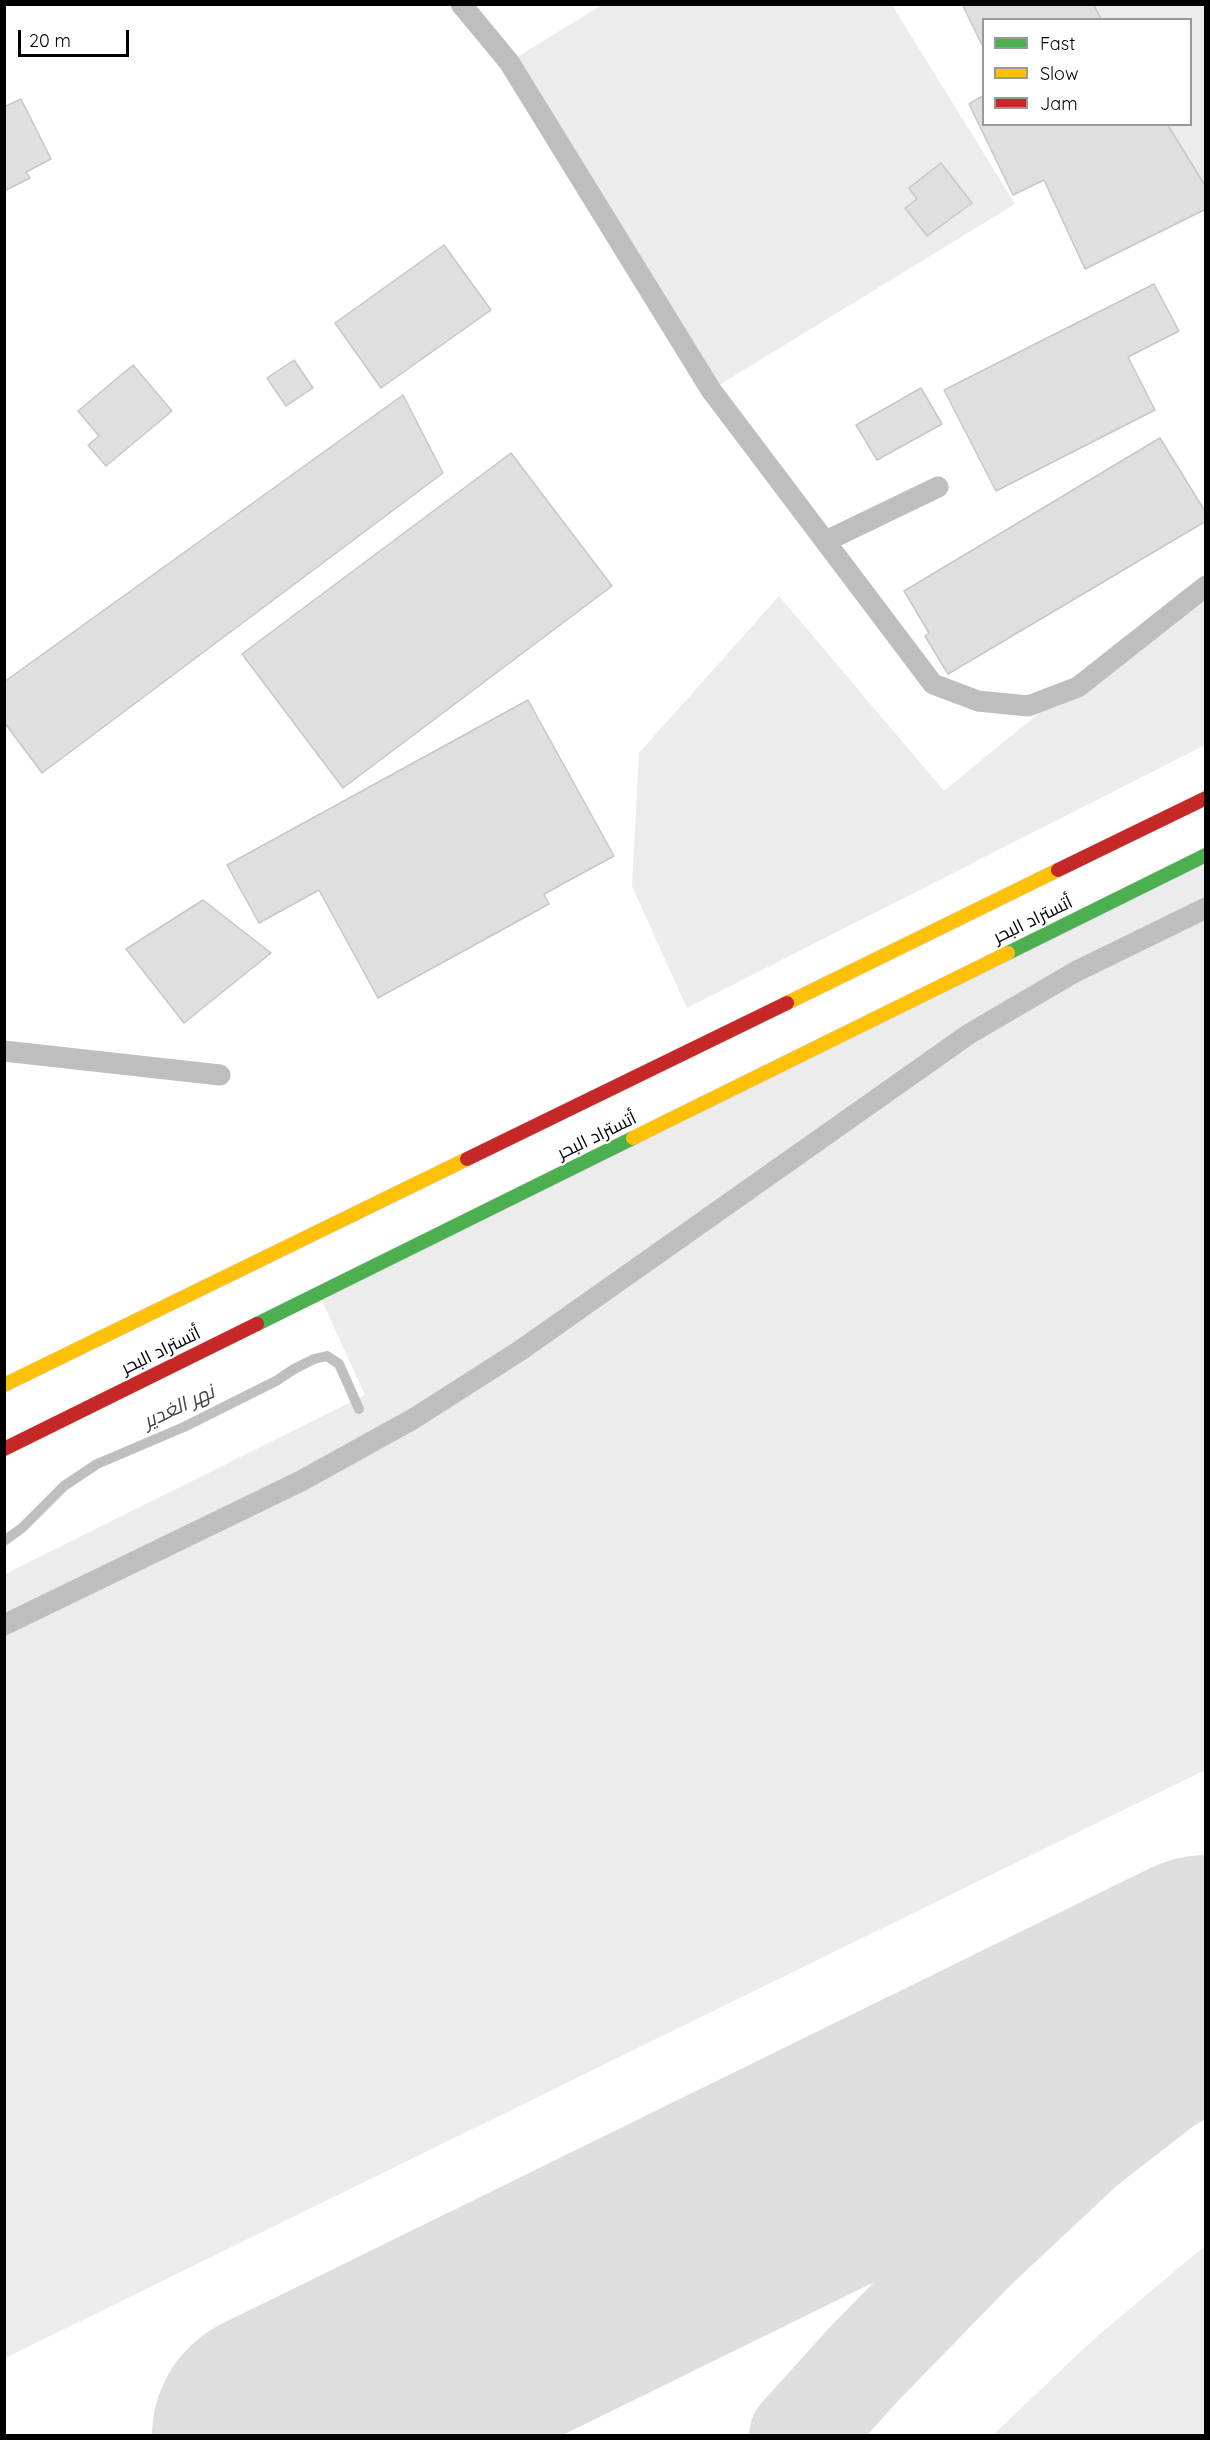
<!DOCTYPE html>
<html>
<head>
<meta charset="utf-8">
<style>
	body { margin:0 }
	#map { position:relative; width:1210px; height:2440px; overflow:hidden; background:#fff; font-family:Quicksand,sans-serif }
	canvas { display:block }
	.frame { position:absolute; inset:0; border:6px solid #000; pointer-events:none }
	.legend { position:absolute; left:982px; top:18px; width:210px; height:108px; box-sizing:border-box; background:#fff; border:2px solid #999; margin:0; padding:8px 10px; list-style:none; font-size:18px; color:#000 }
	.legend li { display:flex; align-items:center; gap:12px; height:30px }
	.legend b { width:30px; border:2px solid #999 }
	.scale { position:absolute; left:18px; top:30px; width:111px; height:27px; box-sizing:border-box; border:3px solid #000; border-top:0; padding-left:8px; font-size:18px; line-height:21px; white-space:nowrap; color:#000; -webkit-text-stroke:4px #fff; paint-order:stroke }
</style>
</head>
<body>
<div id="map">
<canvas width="1210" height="2440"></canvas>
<div class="frame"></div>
<ul class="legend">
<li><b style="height:8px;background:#4caf50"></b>Fast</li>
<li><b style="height:8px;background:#ffc107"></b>Slow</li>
<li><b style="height:8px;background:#c62828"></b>Jam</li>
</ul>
<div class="scale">20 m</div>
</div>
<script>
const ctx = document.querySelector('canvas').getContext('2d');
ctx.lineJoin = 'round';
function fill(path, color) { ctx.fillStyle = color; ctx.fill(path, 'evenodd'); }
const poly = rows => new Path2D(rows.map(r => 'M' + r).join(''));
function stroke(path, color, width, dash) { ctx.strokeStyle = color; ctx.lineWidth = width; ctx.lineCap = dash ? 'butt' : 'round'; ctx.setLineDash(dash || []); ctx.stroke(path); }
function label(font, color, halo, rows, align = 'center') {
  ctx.font = font + ' Quicksand,Cairo,sans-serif'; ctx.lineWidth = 4.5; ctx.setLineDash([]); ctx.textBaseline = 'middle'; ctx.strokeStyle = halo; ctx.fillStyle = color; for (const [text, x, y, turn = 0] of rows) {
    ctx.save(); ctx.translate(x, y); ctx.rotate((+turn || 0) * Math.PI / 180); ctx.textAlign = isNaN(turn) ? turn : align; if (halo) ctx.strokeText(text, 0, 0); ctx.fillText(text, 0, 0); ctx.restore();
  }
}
const green = poly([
	[602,5,892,5,1015,204,711,390,509,62],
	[1093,5,1205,5,1205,187,1167,125,1190,124,1190,20,1102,19],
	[1205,577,1205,745,687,1008,632,886,639,753,779,596,944,791],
	[1205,860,1205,1770,5,2358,5,1574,365,1395,318,1292],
	[1205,2246,1205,2435,993,2435,1094,2339]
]);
const stream = poly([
	[4,1541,22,1528,64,1486,97,1464,184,1427,276,1381,294,1369,314,1359,327,1356,339,1364,359,1409]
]);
const taxiway = poly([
	[799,2436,864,2364,976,2249,1085,2147,1206,2053]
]);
const runway = poly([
	[277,2436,1206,1980]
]);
const building = poly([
	[962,4,1093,4,1102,20,984,20,984,49,962,4],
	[984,95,984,124,1167,124,1206,187,1206,209,1085,269,1044,180,1013,195,969,104,984,95],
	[21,99,51,159,26,172,30,178,4,191,4,107,21,99],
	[941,163,972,203,927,236,905,208,917,199,909,188,941,163],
	[444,245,491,310,381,388,335,323,444,245],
	[1154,284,1179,331,1128,357,1155,410,996,491,944,390,1154,284],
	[294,360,313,388,286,406,267,378,294,360],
	[133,365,172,411,106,466,88,445,99,436,78,411,133,365],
	[921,388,942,424,877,460,856,425,921,388],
	[403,395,443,473,42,773,4,722,4,682,403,395],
	[1160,438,1206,513,1206,521,948,674,925,636,929,633,904,591,1160,438],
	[511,453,612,586,343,788,242,654,511,453],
	[528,700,614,856,544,894,549,904,378,998,319,890,259,923,227,865,528,700],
	[203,900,271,953,184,1023,126,949,203,900]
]);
const lane = poly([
	[461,4,509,62,711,390,933,684,978,701,1028,706,1078,687,1206,586],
	[826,541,938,487],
	[4,1051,220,1075],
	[4,1625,301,1481,413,1419,521,1350,969,1034,1075,972,1206,908]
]);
const fast = poly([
	[1008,953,1206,855],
	[257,1324,633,1138]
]);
const slow = poly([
	[787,1003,1058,870],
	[633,1138,1008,953],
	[4,1385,467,1159]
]);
const jam = poly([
	[1058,870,1206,798],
	[467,1159,787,1003],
	[4,1449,257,1324]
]);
const streetNames = [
	["أتستراد البحر",1033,920,-26],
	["أتستراد البحر",597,1136,-26],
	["أتستراد البحر",161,1351,-26]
];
const waterNames = [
	["نهر الغدير",179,1407,-25]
];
fill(green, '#ececec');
stroke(stream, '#bfbfbf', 10);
stroke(taxiway, '#dedede', 100);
stroke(runway, '#dedede', 250);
fill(building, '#dfdfdf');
stroke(building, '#c7c7c7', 1.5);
stroke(fast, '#dbdbdb', 15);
stroke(slow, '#dbdbdb', 15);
stroke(jam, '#dbdbdb', 15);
stroke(lane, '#bebebe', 21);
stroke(fast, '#4caf50', 14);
stroke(slow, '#ffc107', 14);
stroke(jam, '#c62828', 14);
label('18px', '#000', '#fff', streetNames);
label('italic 20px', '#444', '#fff', waterNames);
</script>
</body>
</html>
